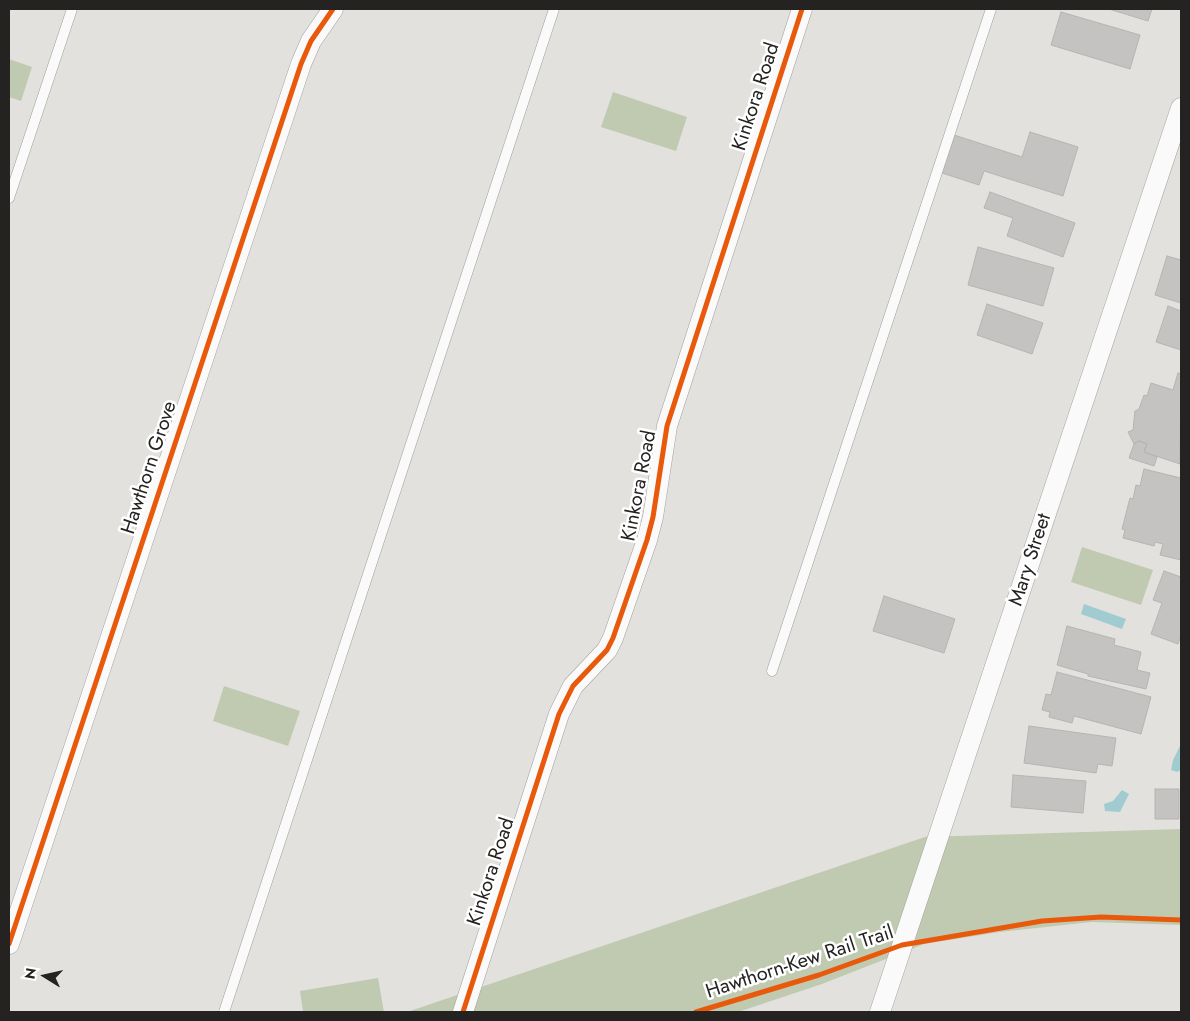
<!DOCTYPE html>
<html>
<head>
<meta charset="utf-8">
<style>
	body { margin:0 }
	#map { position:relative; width:1190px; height:1021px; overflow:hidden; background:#e3e1de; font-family:Jost,sans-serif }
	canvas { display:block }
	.frame { position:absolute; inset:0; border:10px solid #242321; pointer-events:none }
	.north { position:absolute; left:20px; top:951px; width:50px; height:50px; -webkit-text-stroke:4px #fff; paint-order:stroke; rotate:280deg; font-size:14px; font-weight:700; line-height:20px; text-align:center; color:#242321 }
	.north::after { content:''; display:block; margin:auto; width:18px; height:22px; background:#242321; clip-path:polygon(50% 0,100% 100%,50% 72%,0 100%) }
</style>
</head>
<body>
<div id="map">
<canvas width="1190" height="1021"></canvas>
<div class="frame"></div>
<div class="north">N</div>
</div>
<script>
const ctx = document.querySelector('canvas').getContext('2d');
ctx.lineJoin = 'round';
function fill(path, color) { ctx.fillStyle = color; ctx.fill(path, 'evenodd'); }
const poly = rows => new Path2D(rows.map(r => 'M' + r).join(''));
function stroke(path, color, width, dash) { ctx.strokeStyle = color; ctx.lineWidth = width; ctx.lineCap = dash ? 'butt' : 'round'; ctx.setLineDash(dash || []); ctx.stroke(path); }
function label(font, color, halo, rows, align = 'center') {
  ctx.font = font + ' Jost,sans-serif'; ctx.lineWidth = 5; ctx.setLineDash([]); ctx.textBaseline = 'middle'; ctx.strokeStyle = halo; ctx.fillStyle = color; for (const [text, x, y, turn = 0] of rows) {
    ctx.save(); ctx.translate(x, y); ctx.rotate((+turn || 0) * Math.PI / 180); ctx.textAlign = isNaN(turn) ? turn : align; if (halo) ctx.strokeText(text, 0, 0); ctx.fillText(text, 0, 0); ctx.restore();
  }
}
const green = poly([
	[9,59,32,67,21,101,9,97],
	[613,92,687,117,676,151,601,127],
	[1082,547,1153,570,1141,605,1071,582],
	[224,686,300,711,288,746,213,721],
	[1181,829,1181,925,1091,922,1000,932,924,944,822,984,738,1012,407,1012,925,837],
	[378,978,384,1012,303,1012,300,991]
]);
const water = poly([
	[1084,604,1126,619,1122,629,1081,614],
	[1181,744,1181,770,1177,772,1171,770,1173,760],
	[1122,790,1129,794,1120,812,1105,811,1104,804,1113,801]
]);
const building = poly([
	[1109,9,1152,9,1148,21,1109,9],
	[1061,12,1140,35,1130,69,1051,45,1061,12],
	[1030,132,1078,147,1063,196,984,171,979,185,939,172,951,134,1022,157,1030,132],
	[990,192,1075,223,1063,257,1007,236,1013,218,984,208,990,192],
	[978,247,1054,268,1043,306,968,285,978,247],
	[1167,256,1181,260,1181,303,1155,295,1167,256],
	[987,304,1043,323,1032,354,977,335,987,304],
	[1168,306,1181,311,1181,350,1156,342,1168,306],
	[1178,373,1181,374,1180,464,1144,452,1147,444,1139,441,1134,444,1128,432,1133,430,1135,411,1139,409,1144,395,1147,396,1151,383,1173,390,1178,373],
	[1139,441,1147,444,1144,452,1157,457,1154,466,1129,458,1134,444,1139,441],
	[1144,469,1181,478,1181,560,1160,555,1163,544,1155,542,1154,546,1123,538,1125,530,1122,529,1130,498,1133,499,1136,485,1140,486,1144,469],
	[1164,571,1181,577,1181,636,1178,644,1151,634,1162,603,1153,600,1164,571],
	[884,596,955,619,944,653,873,631,884,596],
	[1067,626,1115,639,1114,645,1141,652,1137,670,1150,673,1146,689,1088,676,1088,674,1057,665,1067,626],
	[1057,672,1151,697,1141,734,1074,716,1072,723,1049,717,1050,712,1042,710,1046,694,1051,695,1057,672],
	[1029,726,1116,738,1112,766,1098,764,1096,773,1024,763,1029,726],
	[1013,775,1086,781,1083,813,1011,807,1013,775],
	[1155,789,1179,789,1179,819,1155,819,1155,789]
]);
const lane = poly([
	[9,198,72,9],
	[772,671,991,9],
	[224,1012,554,9]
]);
const street = poly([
	[9,944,301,64,311,41,333,9],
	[463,1012,559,714,573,686,607,650,613,638,647,540,653,517,667,426,802,9],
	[880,1012,1181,108]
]);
const cycleway = poly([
	[9,944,301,64,311,41,333,9],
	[463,1012,559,714,573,686,607,650,613,638,647,540,653,517,667,426,802,9],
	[696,1012,819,975,902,945,1042,921,1101,917,1181,920]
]);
const streetNames = [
	["Kinkora Road",757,97,-72],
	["Hawthorn Grove",150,468,-72],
	["Kinkora Road",640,486,-79],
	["Mary Street",1031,560,-72],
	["Kinkora Road",492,872,-72],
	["Hawthorn-Kew Rail Trail",800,963,-18]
];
fill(green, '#c0cab1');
fill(water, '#a0cbd1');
fill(building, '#c4c3c2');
stroke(building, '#b5b4b3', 1);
stroke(lane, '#a1a09d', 11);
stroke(street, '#a1a09d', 21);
stroke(lane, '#fbfafa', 10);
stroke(street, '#fbfafa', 20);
stroke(cycleway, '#e8590c', 5);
label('20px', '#242321', '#fff', streetNames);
</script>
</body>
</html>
